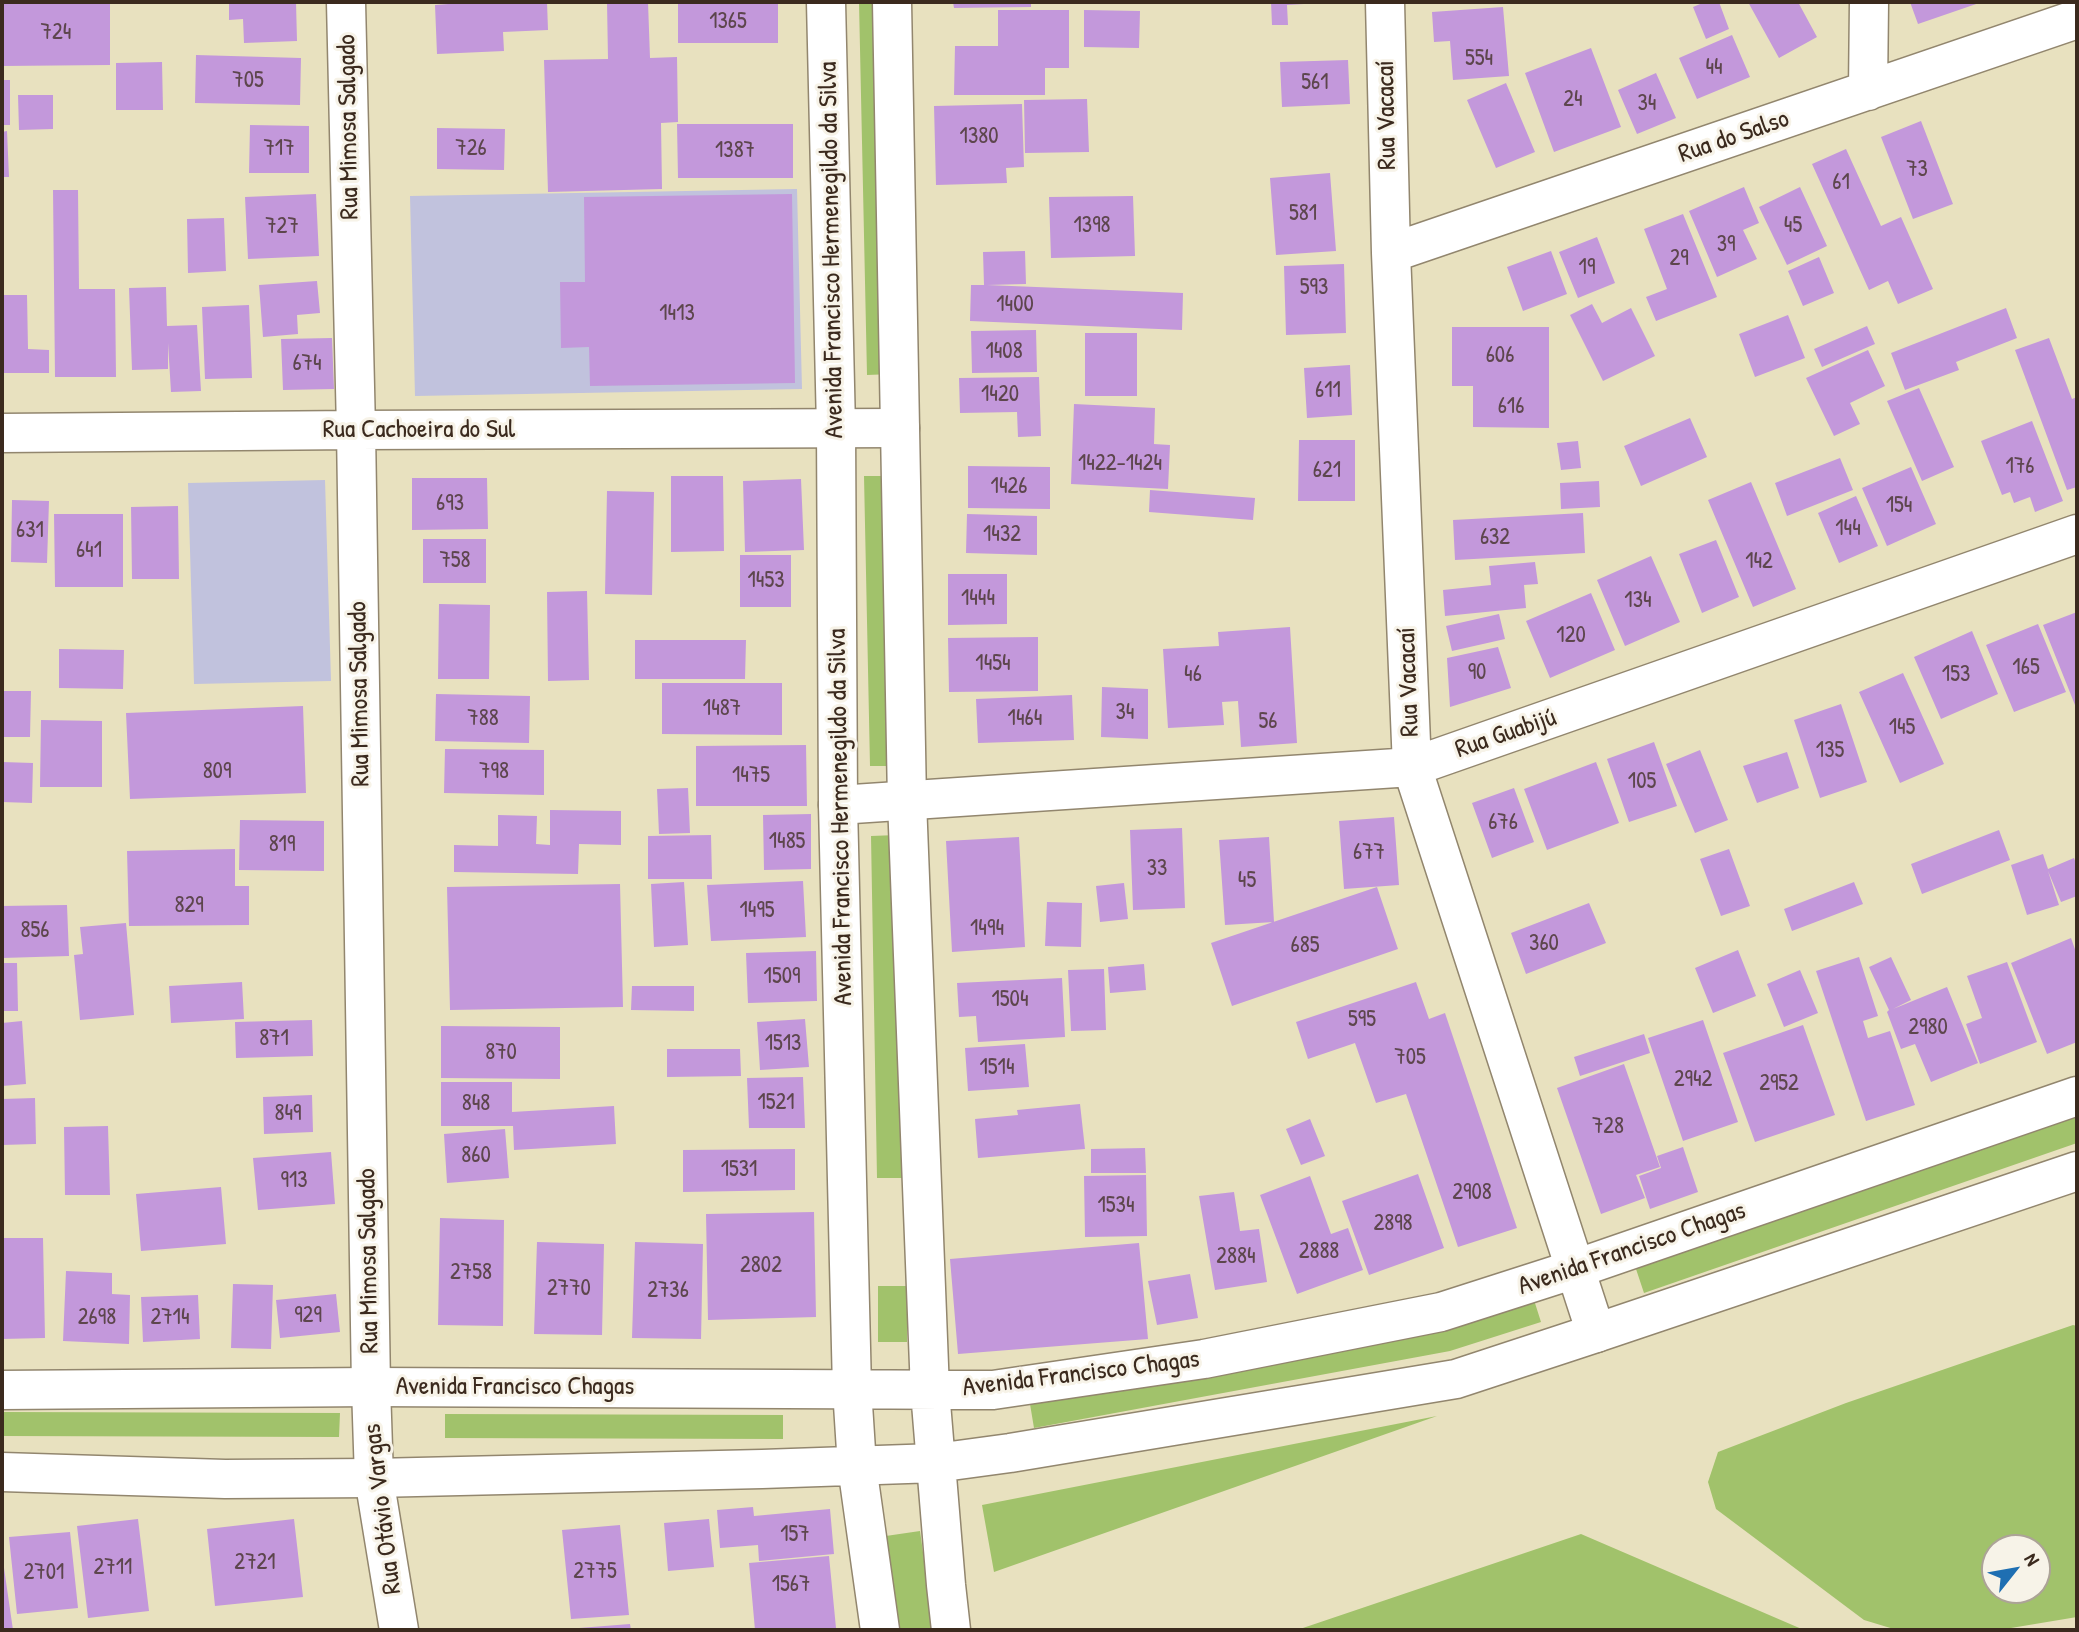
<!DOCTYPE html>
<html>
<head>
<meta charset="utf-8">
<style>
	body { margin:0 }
	#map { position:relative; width:2079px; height:1632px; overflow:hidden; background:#e8e1bf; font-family:"Patrick Hand",sans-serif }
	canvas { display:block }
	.frame { position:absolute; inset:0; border:4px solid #3b2a1e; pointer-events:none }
	.north { position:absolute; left:1981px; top:1534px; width:70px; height:70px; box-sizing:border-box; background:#f7f3e8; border:2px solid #aca397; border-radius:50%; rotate:59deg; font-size:19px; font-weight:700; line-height:28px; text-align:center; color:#3b2a1e }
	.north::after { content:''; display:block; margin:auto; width:24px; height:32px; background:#1f6fb2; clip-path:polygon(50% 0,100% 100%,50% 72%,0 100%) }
</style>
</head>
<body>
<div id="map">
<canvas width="2079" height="1632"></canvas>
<div class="frame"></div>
<div class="north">N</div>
</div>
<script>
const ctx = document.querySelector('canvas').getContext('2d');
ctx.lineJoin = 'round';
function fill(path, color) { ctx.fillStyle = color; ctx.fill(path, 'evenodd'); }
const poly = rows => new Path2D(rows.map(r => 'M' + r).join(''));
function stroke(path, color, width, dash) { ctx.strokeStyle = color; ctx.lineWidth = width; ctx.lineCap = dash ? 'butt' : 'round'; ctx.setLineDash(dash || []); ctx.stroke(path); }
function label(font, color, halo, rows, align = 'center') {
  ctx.font = font + ' "Patrick Hand",sans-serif'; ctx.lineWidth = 6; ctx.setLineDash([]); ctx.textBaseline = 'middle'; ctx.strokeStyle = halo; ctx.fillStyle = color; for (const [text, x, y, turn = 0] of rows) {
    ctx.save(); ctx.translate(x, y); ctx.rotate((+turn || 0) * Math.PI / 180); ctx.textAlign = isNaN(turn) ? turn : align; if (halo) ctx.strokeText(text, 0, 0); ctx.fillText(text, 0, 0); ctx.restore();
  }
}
const industrial = poly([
	[797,189,802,389,415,396,410,196],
	[325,480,331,681,194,684,188,483]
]);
const green = poly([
	[859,2,885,2,893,374,867,375],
	[864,476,891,476,896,766,870,766],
	[897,835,904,1178,877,1178,871,836],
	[2077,1116,2077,1143,1644,1293,1636,1269],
	[878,1286,907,1286,907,1342,878,1342],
	[1534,1300,1541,1322,1450,1351,1034,1428,1030,1404,1443,1329],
	[2073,1325,2077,1326,2077,1617,1999,1630,1897,1630,1864,1620,1716,1509,1708,1482,1718,1452,1846,1403],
	[1995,1548,2037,1548,2037,1590,1995,1590],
	[2,1412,340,1413,339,1437,2,1436],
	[445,1414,783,1415,783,1439,445,1438],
	[1437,1416,994,1572,982,1505],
	[920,1531,934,1630,891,1630,879,1537],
	[1581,1534,1804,1630,1297,1630]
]);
const building = poly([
	[2,2,110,2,110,65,2,66],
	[229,2,296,2,297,41,244,43,243,19,229,20],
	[475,2,547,2,548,30,503,32,504,51,437,54,435,5],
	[607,2,648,2,650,58,677,57,678,122,661,123,662,189,548,192,544,60,608,59],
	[678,2,778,2,778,43,678,43],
	[953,2,1031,2,1031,7,954,8],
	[1271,2,1304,2,1304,4,1287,5,1288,25,1272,25],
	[1705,2,1719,2,1729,29,1706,39,1693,7],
	[1748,2,1798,2,1817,37,1779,58],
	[1910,2,1982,2,1918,24],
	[1503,7,1509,76,1453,80,1450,41,1434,42,1432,12],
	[998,10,1069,10,1069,68,1045,68,1045,95,954,95,955,46,998,46],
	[1084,10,1140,11,1139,48,1084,47],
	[1732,35,1750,77,1697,99,1679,58],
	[1591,48,1621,127,1554,152,1525,73],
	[196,55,301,58,300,105,195,103],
	[1348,60,1350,104,1282,107,1280,62],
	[162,62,163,110,116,110,116,63],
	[1656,73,1676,118,1637,134,1618,90],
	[2,80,10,80,10,125,2,125],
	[1506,83,1535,152,1496,168,1467,100],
	[18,95,53,95,53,129,19,130],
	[1087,99,1089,152,1025,153,1024,100],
	[1022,104,1024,167,1006,168,1007,183,936,185,934,106],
	[1921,121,1953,204,1913,219,1881,137],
	[677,124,793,124,793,178,678,178],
	[250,125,309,126,309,173,249,173],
	[437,128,505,129,504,170,437,169],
	[7,131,9,177,2,177,2,132],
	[1846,149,1881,226,1901,217,1933,289,1898,304,1888,281,1869,290,1812,164],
	[1330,173,1336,251,1276,255,1270,178],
	[1744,187,1759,223,1743,230,1757,259,1717,277,1689,211],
	[1800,187,1827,246,1787,265,1759,207],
	[53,190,78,190,79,289,115,289,116,377,55,377],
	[316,194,319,256,248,259,245,197],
	[792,194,795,383,590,386,589,347,561,348,560,282,585,282,584,197],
	[1133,196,1135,256,1051,258,1049,197],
	[1683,214,1717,297,1656,321,1646,297,1667,289,1644,229],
	[224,218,226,271,188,273,187,219],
	[1597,237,1615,283,1578,298,1559,252],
	[1025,251,1026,284,987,285,1183,293,1182,330,970,321,971,285,984,285,983,252],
	[1551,251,1567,294,1523,311,1507,267],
	[1819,257,1834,293,1803,306,1788,271],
	[1344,264,1346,333,1286,335,1284,266],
	[317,281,320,313,297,315,298,334,263,337,259,285],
	[166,287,167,326,197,325,201,391,171,392,168,343,168,369,132,370,129,288],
	[2,295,27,295,28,349,49,350,49,373,2,373],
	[1592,304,1602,323,1631,308,1655,356,1603,381,1570,315],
	[249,305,252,378,205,379,202,307],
	[2006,308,2017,338,1956,362,1959,370,1905,390,1891,353],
	[1788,315,1805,358,1755,377,1739,334],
	[1867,326,1875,344,1822,367,1814,349],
	[1452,327,1549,327,1549,428,1473,427,1473,386,1452,386],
	[1036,330,1037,372,972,373,971,331],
	[1085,333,1137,333,1137,396,1085,396],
	[332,338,334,389,283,390,281,339],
	[2049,338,2072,399,2077,397,2077,487,2067,490,2015,350],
	[1868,350,1885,386,1850,403,1860,424,1834,436,1806,378],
	[1350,365,1352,415,1307,418,1304,368],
	[1039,377,1041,436,1018,437,1017,412,960,413,959,378],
	[1919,388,1954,467,1922,481,1887,401],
	[1074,404,1155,408,1154,444,1170,445,1168,489,1071,484],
	[1690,418,1707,457,1641,486,1624,446],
	[2032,421,2063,501,2035,512,2030,497,2014,503,2010,492,2002,495,1981,441],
	[1299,440,1355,440,1355,501,1298,501],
	[1578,441,1581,468,1561,470,1557,443],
	[1840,458,1853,490,1787,516,1775,483],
	[968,466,1050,467,1050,509,968,508],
	[1911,467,1936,524,1887,546,1862,488],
	[671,476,723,476,724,551,671,552],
	[412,478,487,478,488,529,412,530],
	[801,479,804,550,745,552,743,481],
	[1599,481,1600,507,1561,509,1560,483],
	[1751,482,1796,589,1753,607,1708,500],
	[1150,490,1255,498,1253,520,1149,512],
	[607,491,654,492,652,595,605,594],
	[1856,496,1878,546,1839,563,1818,513],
	[12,500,49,501,47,563,11,562],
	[178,506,179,579,132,579,131,507],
	[1583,513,1585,553,1455,560,1453,520],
	[54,514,123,514,123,587,55,587],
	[967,514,1037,516,1037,555,966,553],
	[423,539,486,539,486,583,423,583],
	[1716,540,1739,597,1702,613,1679,554],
	[740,555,791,555,791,607,740,607],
	[1651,556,1680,622,1625,646,1597,580],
	[1535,562,1538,584,1524,585,1526,608,1445,616,1443,590,1491,585,1489,566],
	[948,574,1007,574,1007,624,948,625],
	[587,591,589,680,548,681,547,592],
	[1591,593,1615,650,1550,678,1526,621],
	[439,604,490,605,489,679,438,679],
	[2077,612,2077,710,2043,625],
	[1499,614,1505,639,1452,651,1446,626],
	[2038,624,2066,692,2014,712,1986,645],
	[1290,627,1297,743,1241,747,1238,701,1222,702,1224,725,1168,728,1163,649,1219,646,1218,632],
	[1972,631,1998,694,1941,719,1914,657],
	[1038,637,1038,691,949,692,948,638],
	[635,640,746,640,745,679,635,679],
	[1498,647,1511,688,1450,707,1447,658],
	[59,649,124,650,123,689,59,688],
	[1903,673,1944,764,1900,783,1859,692],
	[662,683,782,683,782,735,662,734],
	[1102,687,1148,689,1148,739,1101,737],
	[2,691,31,691,30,737,2,737],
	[436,694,530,696,529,743,435,741],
	[1072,695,1074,740,978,743,976,699],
	[1841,704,1867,782,1820,798,1794,720],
	[303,706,306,793,130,799,126,713],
	[41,720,102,721,102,787,40,787],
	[1654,742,1677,806,1629,822,1607,759],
	[806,745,807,806,696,806,696,746],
	[445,749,544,750,544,795,444,793],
	[1700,750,1728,820,1695,833,1666,764],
	[1787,752,1799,788,1757,803,1743,766],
	[2,762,33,763,32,803,2,802],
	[1596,762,1619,823,1547,850,1524,789],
	[688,788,690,833,659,834,657,789],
	[1514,788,1534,842,1492,858,1472,803],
	[550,810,621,811,621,845,579,844,578,874,454,872,454,845,498,846,498,815,537,816,536,844,550,845],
	[811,814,811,869,764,870,763,815],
	[1394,817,1399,885,1344,889,1339,821],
	[240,820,324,821,324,871,239,870],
	[1182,828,1185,908,1133,910,1130,830],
	[1999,830,2010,860,1922,894,1911,864],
	[711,835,712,879,648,879,648,836],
	[1019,837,1025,947,952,952,946,841],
	[1269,837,1274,922,1225,925,1219,840],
	[235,849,235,886,249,886,249,925,129,926,127,851],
	[1729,849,1750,906,1721,916,1700,859],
	[2043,854,2048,869,2074,858,2077,866,2077,896,2061,902,2048,871,2059,905,2027,915,2011,865],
	[803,881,806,937,711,941,707,885],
	[684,882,688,945,654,947,651,884],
	[1854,882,1863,904,1792,931,1784,909],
	[1124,883,1128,919,1100,922,1096,886],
	[620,884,623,1007,450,1010,447,887],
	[1377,887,1398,949,1232,1006,1211,943],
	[1047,902,1082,903,1081,947,1045,946],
	[1589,903,1606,943,1526,974,1511,933],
	[67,905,69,956,2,958,2,906],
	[126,923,134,1015,80,1020,74,955,83,954,80,927],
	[2071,938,2077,955,2077,1042,2047,1054,2011,963],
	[1738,950,1756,996,1713,1013,1695,968],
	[816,951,817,1001,748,1003,746,953],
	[1859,957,1878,1016,1863,1021,1868,1038,1890,1031,1915,1105,1866,1121,1816,971],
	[1891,957,1911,1000,1893,1009,1947,987,1978,1063,1931,1082,1915,1044,1901,1049,1887,1012,1889,1010,1869,967],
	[2007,962,2037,1042,1980,1064,1966,1024,1982,1018,1967,976],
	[2,963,17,963,18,1011,2,1011],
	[1144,964,1146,990,1110,993,1108,967],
	[1104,969,1106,1030,1071,1031,1068,970],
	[1800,970,1818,1013,1784,1027,1767,984],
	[1062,978,1065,1037,978,1042,976,1016,959,1017,957,983],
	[242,982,244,1019,171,1023,169,986],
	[1416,982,1429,1019,1445,1013,1517,1228,1458,1247,1406,1094,1376,1103,1355,1043,1308,1059,1296,1022],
	[632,986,694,986,694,1011,631,1010],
	[805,1019,809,1067,760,1070,757,1022],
	[312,1020,313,1056,236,1058,235,1022],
	[1703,1020,1738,1122,1683,1141,1648,1038],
	[22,1021,26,1084,2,1086,2,1023],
	[1803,1025,1835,1115,1755,1142,1723,1053],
	[441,1026,560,1027,560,1079,441,1078],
	[1644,1034,1650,1053,1580,1076,1574,1057],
	[1025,1044,1029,1087,968,1091,965,1048],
	[667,1049,740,1049,741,1076,667,1077],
	[1624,1064,1660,1167,1636,1175,1645,1198,1601,1214,1557,1088],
	[803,1077,805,1128,749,1128,747,1078],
	[441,1082,512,1082,512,1112,614,1106,616,1144,514,1150,513,1126,441,1126],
	[312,1095,313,1132,264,1134,263,1097],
	[35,1098,36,1144,2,1145,2,1099],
	[1080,1104,1085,1149,978,1158,975,1119,1018,1115,1017,1110],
	[1310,1119,1325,1156,1301,1165,1286,1129],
	[108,1126,110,1195,65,1195,64,1127],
	[505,1129,509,1178,447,1183,444,1134],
	[1683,1147,1698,1192,1650,1209,1639,1176,1661,1168,1657,1156],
	[1145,1148,1146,1173,1091,1173,1091,1149],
	[795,1149,795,1190,683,1192,683,1150],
	[331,1152,335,1204,258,1210,253,1158],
	[1418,1174,1444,1248,1369,1275,1342,1201],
	[1146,1175,1147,1236,1085,1237,1084,1176],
	[1310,1176,1331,1234,1348,1228,1363,1270,1297,1294,1260,1195],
	[221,1187,226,1244,141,1251,136,1194],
	[1234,1192,1240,1231,1259,1229,1267,1282,1215,1290,1199,1196],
	[814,1212,816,1317,708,1320,706,1214],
	[440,1218,504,1220,503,1326,438,1325],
	[2,1238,43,1238,45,1338,2,1339],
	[537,1242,604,1244,602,1335,534,1334],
	[635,1242,703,1244,701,1339,632,1338],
	[1139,1243,1148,1339,958,1354,950,1259],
	[66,1271,112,1273,112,1294,130,1295,129,1344,63,1341],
	[1190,1274,1198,1318,1157,1325,1148,1281],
	[233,1284,273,1285,271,1349,231,1348],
	[336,1294,340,1332,280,1338,276,1300],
	[198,1295,200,1339,143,1342,141,1297],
	[753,1507,754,1516,830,1509,834,1554,759,1561,758,1545,720,1548,717,1510],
	[138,1519,149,1611,88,1618,77,1526],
	[294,1519,303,1597,215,1606,207,1529],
	[709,1519,714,1567,668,1571,664,1523],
	[620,1525,629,1615,571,1619,562,1530],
	[70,1532,78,1608,17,1614,9,1537],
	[829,1556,836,1628,810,1630,755,1630,749,1563],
	[2,1561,3,1561,13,1630,2,1630],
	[630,1624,631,1630,579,1630,579,1628]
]);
const street = poly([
	[346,2,356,430,371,1387,374,1478,399,1630],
	[1385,2,1391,253,1412,767,1596,1333],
	[1868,91,1869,2],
	[1391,253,2077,19],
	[2,433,356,430,900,428],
	[838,805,1412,767,2077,534]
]);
const secondary = poly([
	[826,2,836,428,838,805,852,1389,857,1466,880,1630],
	[892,2,907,801,930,1391,946,1585,951,1630],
	[2,1390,371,1387,993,1390,1204,1359,1441,1312,1575,1269,2077,1096],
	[2,1472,225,1479,374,1478,762,1469,936,1463,1010,1453,1456,1379,1596,1333,2077,1171]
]);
const numberNames = [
	["1365",728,22],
	["724",56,33],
	["554",1479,59],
	["44",1714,68],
	["705",248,81],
	["561",1315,83],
	["24",1573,100],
	["34",1647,104],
	["1380",979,137],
	["717",279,149],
	["726",471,149],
	["1387",735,151],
	["73",1917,170],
	["61",1841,183],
	["581",1303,214],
	["1398",1092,226],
	["45",1793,226],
	["727",282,227],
	["39",1726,245],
	["29",1679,259],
	["19",1587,268],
	["593",1314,288],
	["1400",1015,305],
	["1413",677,314],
	["1408",1004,352],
	["606",1500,356],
	["674",307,364],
	["611",1328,391],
	["1420",1000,395],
	["616",1511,407],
	["1422-1424",1120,464],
	["176",2020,467],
	["621",1327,471],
	["1426",1009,487],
	["693",450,504],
	["154",1899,506],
	["144",1848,529],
	["631",30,531],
	["1432",1002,535],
	["632",1495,538],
	["641",89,551],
	["758",455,561],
	["142",1759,562],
	["1453",766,581],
	["1444",978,599],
	["134",1638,601],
	["120",1571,636],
	["1454",993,664],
	["165",2026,668],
	["90",1477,673],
	["46",1193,675],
	["153",1956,675],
	["1487",722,709],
	["34",1125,713],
	["788",483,719],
	["1464",1025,719],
	["56",1268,722],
	["145",1902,728],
	["135",1830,751],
	["809",217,772],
	["798",494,772],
	["1475",751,776],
	["105",1642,782],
	["676",1503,823],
	["1485",787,842],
	["819",282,845],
	["677",1369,853],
	["33",1157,869],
	["45",1247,881],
	["829",189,906],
	["1495",757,911],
	["1494",987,929],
	["856",35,931],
	["360",1544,944],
	["685",1305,946],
	["1509",782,977],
	["1504",1010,1000],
	["595",1362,1020],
	["2980",1928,1028],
	["871",274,1039],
	["1513",783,1044],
	["870",501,1053],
	["705",1410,1058],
	["1514",997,1068],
	["2942",1693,1080],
	["2952",1779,1084],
	["1521",776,1103],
	["848",476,1104],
	["849",288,1114],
	["728",1608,1127],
	["860",476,1156],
	["1531",739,1170],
	["913",294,1181],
	["2908",1472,1193],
	["1534",1116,1206],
	["2898",1393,1224],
	["2888",1319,1252],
	["2884",1236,1257],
	["2802",761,1266],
	["2758",471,1273],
	["2770",569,1289],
	["2736",668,1291],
	["929",308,1316],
	["2698",97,1318],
	["2714",170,1318],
	["157",795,1535],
	["2721",255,1563],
	["2711",113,1568],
	["2775",595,1572],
	["2701",44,1573],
	["1567",791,1585]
];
const streetNames = [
	["Rua Vacacaí",1387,115,-91],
	["Rua Mimosa Salgado",349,127,-91],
	["Rua do Salso",1734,137,-19],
	["Avenida Francisco Hermenegildo da Silva",832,250,-91],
	["Rua Cachoeira do Sul",419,430],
	["Rua Vacacaí",1409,682,-92],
	["Rua Mimosa Salgado",360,694,-91],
	["Rua Guabijú",1506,734,-19],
	["Avenida Francisco Hermenegildo da Silva",841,817,-91],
	["Avenida Francisco Chagas",1632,1249,-19],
	["Rua Mimosa Salgado",369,1261,-91],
	["Avenida Francisco Chagas",1081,1374,-7],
	["Avenida Francisco Chagas",515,1387],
	["Rua Otávio Vargas",383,1509,-97]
];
fill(industrial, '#c1c2dd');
fill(green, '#a1c26b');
fill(building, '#c398db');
stroke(street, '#92866e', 41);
stroke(secondary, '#92866e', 41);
stroke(street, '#fff', 38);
stroke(secondary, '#fff', 38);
label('23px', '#5d464d', null, numberNames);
label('26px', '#3b2a1e', '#f7f3e8', streetNames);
</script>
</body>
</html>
